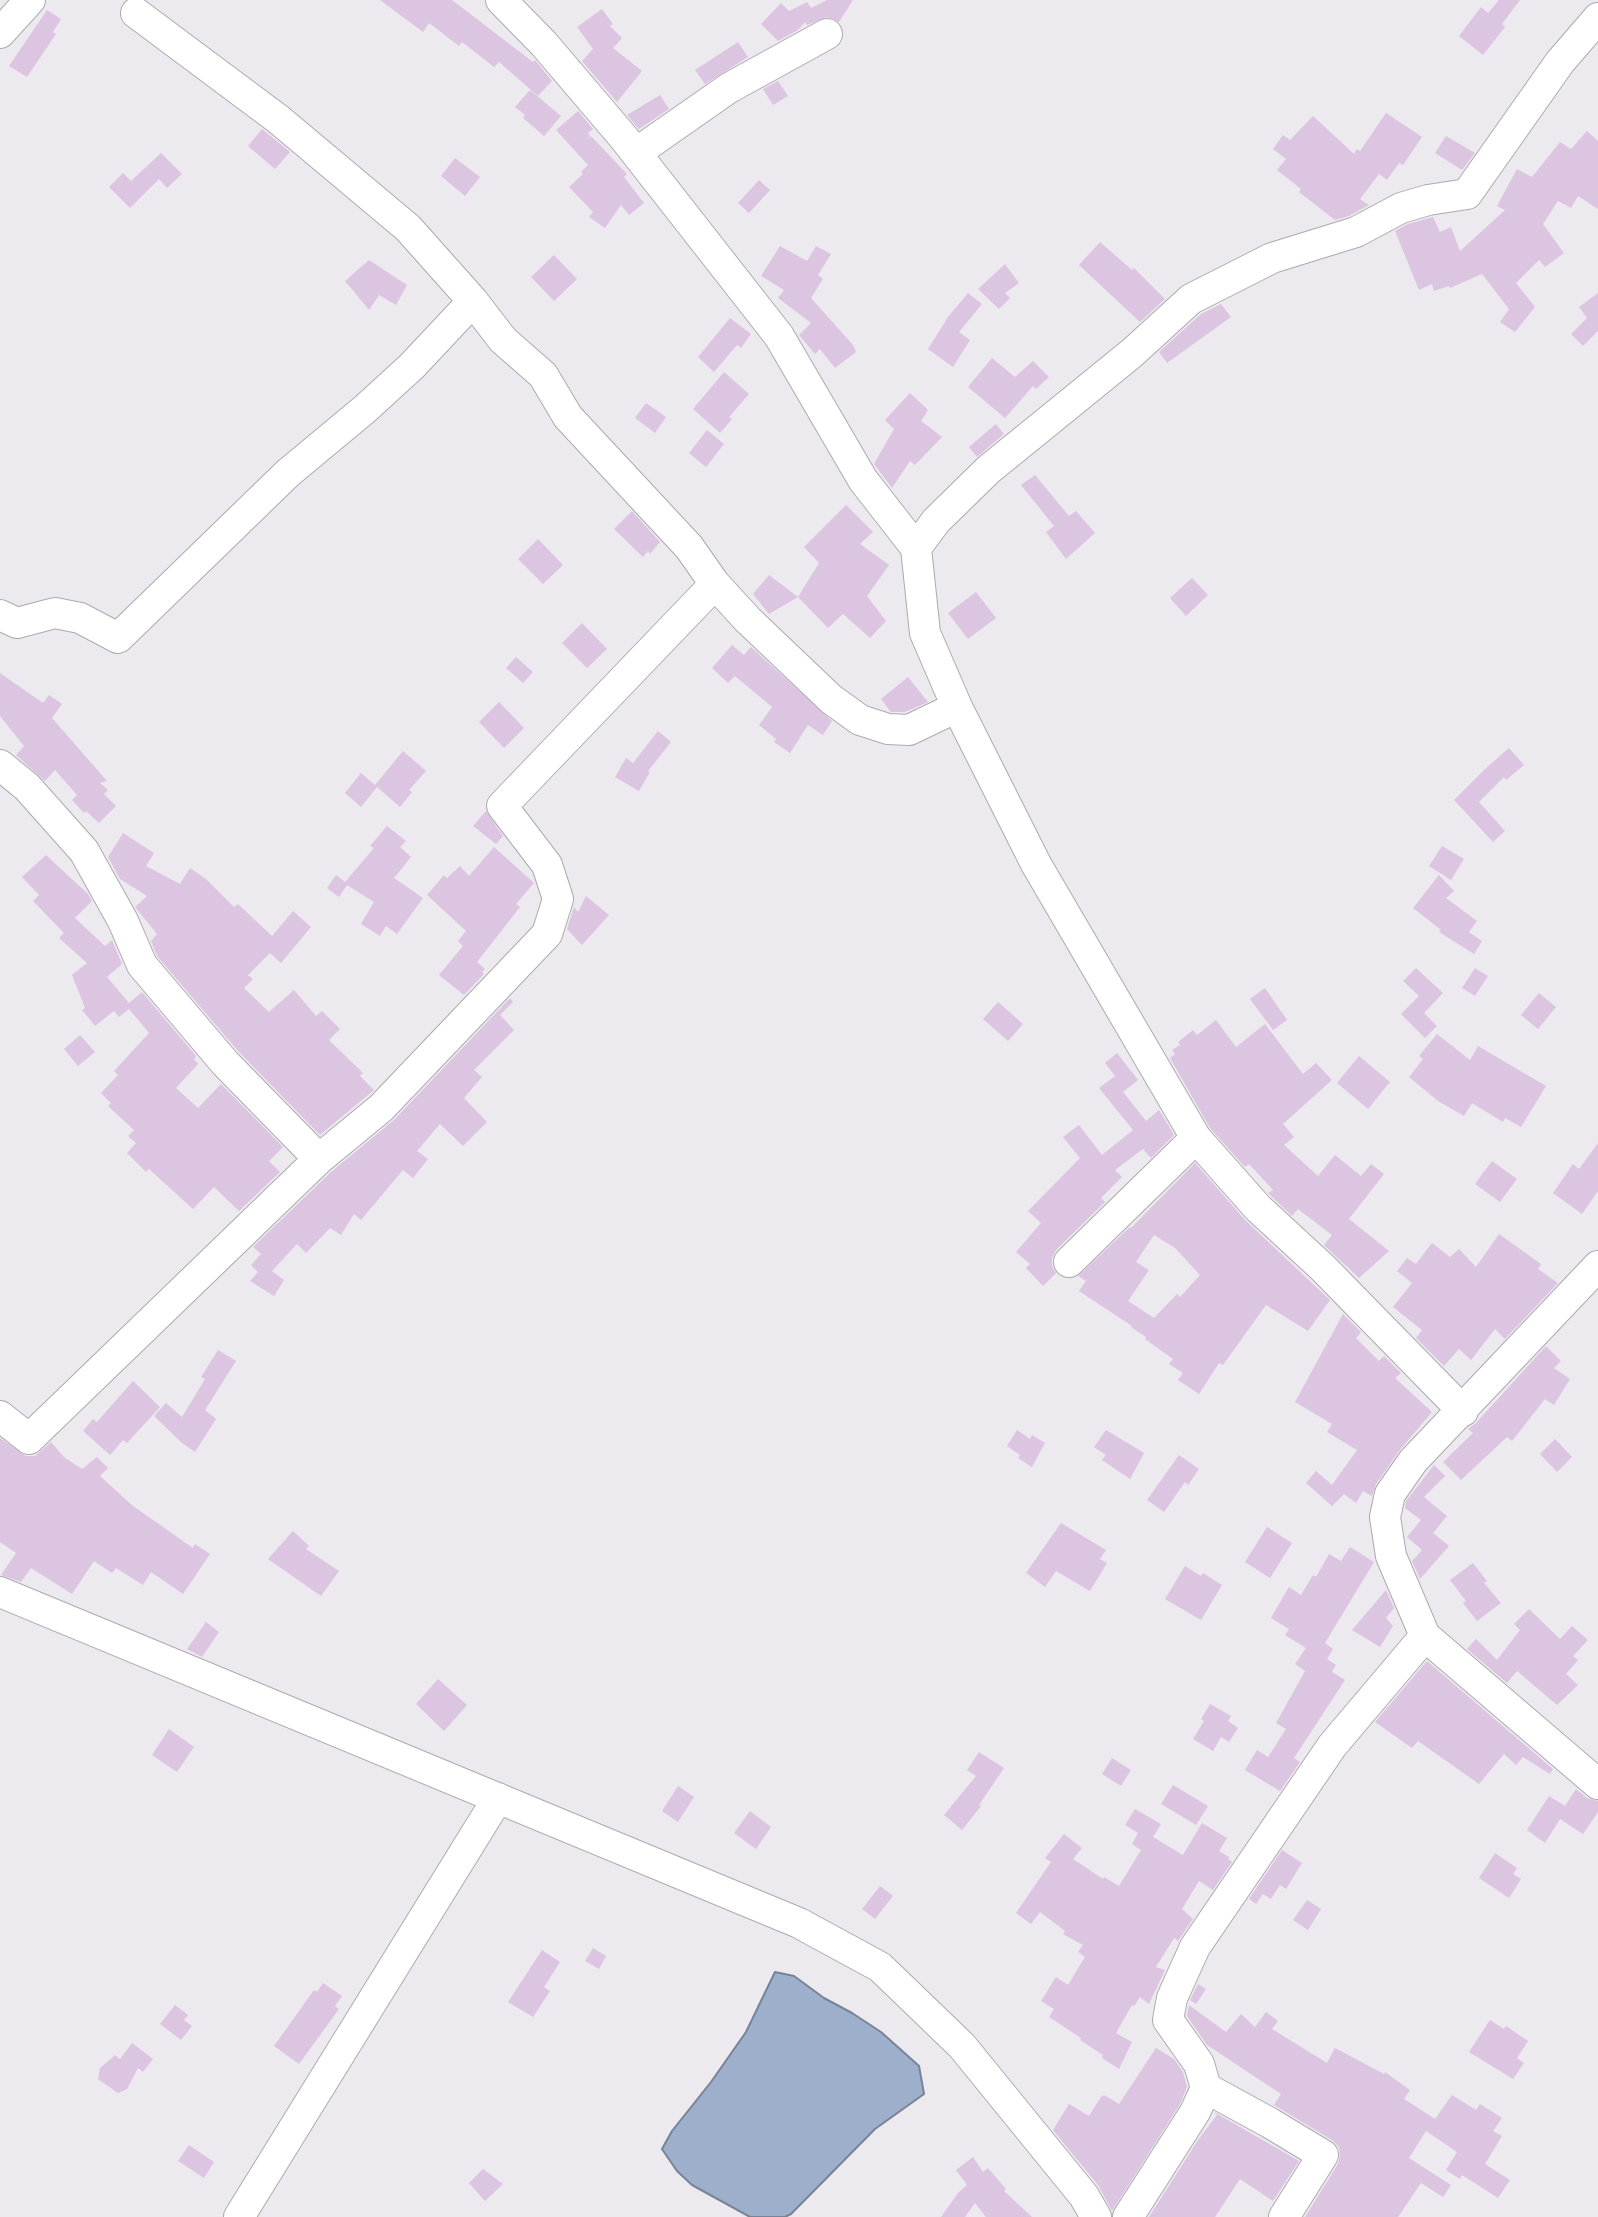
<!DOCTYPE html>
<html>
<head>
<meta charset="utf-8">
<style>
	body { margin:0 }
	canvas { display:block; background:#ece9ef }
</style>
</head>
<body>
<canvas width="1598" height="2217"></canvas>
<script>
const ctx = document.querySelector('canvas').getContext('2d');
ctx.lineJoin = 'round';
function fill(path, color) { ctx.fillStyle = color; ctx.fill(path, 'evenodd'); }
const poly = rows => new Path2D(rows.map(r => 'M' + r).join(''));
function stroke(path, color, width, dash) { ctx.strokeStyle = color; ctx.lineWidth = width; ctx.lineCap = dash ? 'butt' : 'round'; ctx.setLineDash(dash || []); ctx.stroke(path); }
const water = poly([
	[775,1972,794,1976,824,1998,852,2013,881,2032,919,2066,924,2094,875,2129,791,2214,785,2217,750,2217,692,2185,677,2171,662,2149,672,2131,711,2082,746,2032,775,1972]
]);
const building = poly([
	[380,0,452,0,533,62,535,60,552,81,538,96,499,62,494,67,462,42,459,46,429,23,423,32],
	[827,0,853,0,839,22,827,17,807,25,805,22,798,30,778,41,761,24,781,3,789,11,807,2,811,8],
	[1499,0,1520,0,1502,24,1505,27,1483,55,1459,36,1481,7,1488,13],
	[602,9,613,24,610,26,622,38,613,48,642,71,617,102,582,61,593,49,577,27],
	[47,10,61,19,53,32,56,34,27,77,9,66],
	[738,42,748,57,705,84,695,70],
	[778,81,788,96,773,105,763,89],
	[530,90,561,116,544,136,523,118,525,115,515,107],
	[660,95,669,109,639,129,627,115],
	[578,111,593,129,588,133,590,135,587,139,591,136,627,174,624,177,644,203,629,215,621,205,605,228,589,217,593,212,569,187,583,174,581,172,588,165,556,130],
	[1386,113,1422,137,1403,165,1399,163,1387,180,1379,174,1360,199,1369,205,1349,216,1335,220,1299,192,1301,189,1277,170,1286,159,1273,149,1283,135,1290,140,1313,116,1354,154,1357,149,1360,151],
	[262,129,290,152,275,169,248,146],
	[1587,131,1598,141,1598,209,1578,196,1571,208,1558,201,1543,224,1564,253,1545,267,1539,260,1516,283,1535,307,1515,332,1500,322,1509,309,1482,274,1450,288,1449,286,1434,291,1432,284,1419,290,1395,231,1408,224,1433,217,1440,232,1451,227,1460,251,1505,210,1497,206,1517,169,1532,177,1560,142,1571,149],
	[1446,136,1475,153,1462,170,1435,153],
	[161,153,182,174,167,188,159,179,130,208,109,187,123,173,131,181],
	[455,158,480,177,465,196,441,176],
	[759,180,770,190,749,213,738,203],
	[1100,242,1132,270,1134,268,1165,299,1140,322,1079,265],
	[780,246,807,261,816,246,831,254,818,275,823,279,811,298,853,345,856,352,835,368,820,349,815,354,799,335,811,323,778,298,784,290,761,276],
	[554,255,577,279,554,301,531,277],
	[369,260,407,285,396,305,379,295,369,310,345,281],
	[1005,264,1019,283,1005,293,1010,298,999,309,978,289],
	[968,293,982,304,959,332,970,340,953,367,928,349,948,317],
	[1598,293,1598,331,1583,346,1571,334,1587,318,1579,307],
	[1221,304,1231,317,1167,363,1159,352,1201,314],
	[730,318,751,334,741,348,737,345,714,372,698,357],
	[992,358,1015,377,1033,361,1049,377,1036,389,1033,386,1005,418,968,387],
	[724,372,749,394,729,417,732,419,720,433,693,409],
	[910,393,928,410,921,421,942,437,915,465,910,461,892,488,874,464,894,429,885,420],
	[646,403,666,417,655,433,635,418],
	[996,424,1004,434,977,457,969,447],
	[707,430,724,444,706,467,689,453],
	[1035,475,1069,516,1076,511,1095,533,1066,559,1046,532,1054,526,1021,485],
	[846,505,873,532,860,544,889,565,867,596,886,621,870,638,843,614,828,628,798,597,819,563,804,547],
	[632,511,660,542,650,554,648,551,643,557,614,529],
	[538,539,563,565,543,584,518,559],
	[769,575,798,597,769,614,753,594],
	[1192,578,1208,595,1186,616,1170,598],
	[976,592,996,618,968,639,948,613],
	[582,623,607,649,587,668,562,643],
	[732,645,744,655,751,647,832,721,823,735,808,725,790,753,774,742,776,739,759,725,772,707,735,676,728,683,712,668],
	[516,657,533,672,523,683,506,668],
	[0,673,43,703,49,695,62,704,52,718,107,781,100,783,108,790,104,794,116,806,99,823,86,811,84,813,72,800,77,795,55,770,45,781,16,755,24,746,0,716],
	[908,677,928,702,905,712,891,712,881,699],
	[499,702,524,728,504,748,479,722],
	[658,731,671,742,648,771,650,772,639,791,615,777,626,758,633,763],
	[1509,748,1524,765,1506,780,1504,777,1479,802,1505,831,1493,842,1454,800,1485,769],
	[403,751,426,771,409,790,412,792,400,807,377,787,361,807,345,793,361,773,375,785],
	[486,811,503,836,496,844,473,826],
	[387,826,406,841,400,847,411,857,394,878,423,898,397,934,386,926,380,936,361,924,374,902,347,885,339,897,327,888,336,875,345,882,374,848,370,846],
	[123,833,154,853,146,866,180,884,190,868,206,879,234,907,238,904,272,936,293,911,311,927,281,963,270,953,248,975,253,979,244,988,269,1012,294,990,316,1016,322,1011,340,1029,329,1040,363,1073,360,1076,374,1090,320,1135,238,1051,157,956,151,941,157,934,135,907,147,896,120,879,108,857],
	[1442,846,1464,859,1451,880,1429,866],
	[494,847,534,883,516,904,520,907,477,962,485,969,482,972,484,974,464,995,439,975,463,946,458,941,466,931,427,895,444,875,447,878,460,866,469,876],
	[46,855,88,894,92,901,75,918,105,946,112,940,122,964,107,977,129,1003,142,992,196,1056,194,1059,198,1064,176,1088,198,1108,221,1084,283,1147,269,1161,280,1172,239,1211,214,1187,193,1209,149,1169,146,1172,127,1153,136,1143,128,1136,134,1130,108,1106,111,1103,101,1093,118,1075,114,1071,149,1033,129,1009,119,1017,114,1011,95,1026,82,1010,85,1008,72,975,87,963,59,938,64,933,33,901,39,895,22,877],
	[1439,875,1454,891,1446,898,1477,921,1469,932,1482,941,1474,954,1439,932,1441,930,1413,908],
	[586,896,609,915,582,945,567,929,574,907,578,912],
	[1416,968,1443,993,1424,1013,1437,1026,1425,1038,1401,1014,1419,996,1403,981],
	[1475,968,1488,976,1475,996,1462,988],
	[1265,988,1287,1020,1273,1030,1250,999],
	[1539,993,1556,1007,1538,1029,1521,1015],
	[510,998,513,1002,500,1015,514,1030,474,1070,482,1077,464,1098,487,1122,463,1146,440,1124,417,1151,428,1159,413,1178,403,1170,361,1220,354,1214,341,1235,330,1228,306,1253,297,1244,272,1271,284,1280,274,1296,250,1281,258,1272,251,1265,261,1254,253,1247,331,1172,394,1120],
	[998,1002,1023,1024,1008,1041,983,1019],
	[1216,1020,1236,1047,1265,1024,1303,1074,1316,1063,1332,1080,1283,1124,1294,1137,1284,1145,1318,1176,1335,1155,1361,1176,1371,1164,1384,1174,1349,1219,1389,1251,1359,1278,1324,1245,1332,1235,1298,1209,1292,1216,1268,1193,1273,1190,1249,1164,1245,1167,1210,1128,1170,1058,1175,1054,1172,1050,1180,1045,1178,1042,1193,1030,1197,1035],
	[1437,1034,1470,1060,1478,1046,1546,1086,1521,1127,1505,1118,1503,1122,1472,1103,1464,1116,1438,1101,1409,1077,1423,1059,1419,1056],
	[80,1035,95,1052,78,1066,64,1049],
	[1117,1053,1138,1080,1123,1092,1146,1121,1159,1110,1174,1135,1151,1158,1143,1149,1115,1170,1122,1177,1101,1198,1105,1202,1056,1250,1052,1258,1052,1266,1056,1273,1043,1286,1026,1268,1030,1264,1016,1252,1041,1223,1028,1211,1080,1158,1063,1137,1079,1125,1102,1155,1133,1130,1099,1088,1115,1076,1105,1063],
	[1359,1056,1390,1082,1368,1109,1337,1083],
	[1598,1143,1598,1191,1582,1214,1553,1193,1573,1164,1579,1169],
	[1492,1161,1517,1179,1500,1202,1475,1184],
	[1195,1163,1246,1221,1330,1300,1308,1331,1266,1305,1223,1365,1219,1363,1199,1394,1178,1380,1183,1373,1169,1364,1173,1359,1145,1339,1146,1337,1131,1327,1132,1326,1079,1291,1086,1281,1078,1276,1130,1227,1131,1228],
	[1154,1235,1175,1248,1200,1275,1180,1297,1177,1294,1154,1318,1128,1301,1149,1270,1136,1262],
	[1499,1234,1541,1264,1538,1269,1558,1283,1505,1339,1495,1329,1471,1360,1459,1349,1444,1366,1416,1338,1422,1330,1393,1307,1412,1283,1397,1271,1407,1258,1416,1264,1432,1243,1450,1257,1459,1249,1476,1267],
	[1343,1314,1361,1332,1356,1338,1379,1361,1384,1356,1401,1373,1395,1378,1432,1412,1399,1451,1376,1484,1372,1496,1363,1491,1356,1503,1344,1494,1332,1506,1306,1483,1316,1471,1332,1485,1357,1450,1327,1432,1332,1424,1295,1402],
	[1546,1346,1561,1361,1554,1368,1570,1379,1554,1405,1545,1399,1512,1441,1507,1437,1461,1480,1443,1462,1473,1433,1468,1429,1476,1423],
	[218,1350,236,1361,205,1410,216,1419,195,1452,182,1443,154,1416,166,1403,182,1417,205,1379,201,1377],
	[133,1381,160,1407,127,1443,123,1440,110,1455,83,1431,93,1419,97,1422],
	[1017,1430,1030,1439,1032,1435,1045,1443,1032,1467,1018,1458,1020,1455,1007,1446],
	[1106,1430,1144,1453,1130,1479,1102,1460,1106,1455,1094,1447],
	[0,1438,26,1456,35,1456,51,1442,64,1457,82,1469,97,1457,108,1468,100,1476,133,1506,193,1548,195,1544,210,1554,183,1594,151,1572,143,1585,116,1568,112,1573,94,1561,72,1594,31,1568,21,1582,1,1575,16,1553,0,1542],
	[1555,1439,1572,1457,1557,1472,1540,1454],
	[1179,1455,1199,1469,1188,1485,1185,1482,1164,1512,1147,1500],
	[1434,1465,1445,1476,1424,1497,1447,1516,1433,1533,1449,1546,1420,1579,1412,1561,1422,1550,1407,1537,1421,1520,1405,1508,1406,1501],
	[1061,1523,1106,1550,1100,1559,1107,1563,1090,1591,1056,1571,1045,1587,1026,1573],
	[1267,1527,1292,1543,1270,1578,1245,1562],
	[293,1531,309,1546,306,1549,339,1571,321,1596,268,1559],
	[1350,1547,1374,1562,1325,1643,1333,1649,1327,1659,1336,1665,1332,1672,1345,1680,1294,1758,1300,1762,1280,1791,1245,1770,1257,1750,1268,1757,1286,1729,1276,1723,1305,1671,1295,1664,1306,1648,1285,1635,1289,1629,1271,1618,1289,1587,1301,1595,1313,1575,1316,1577,1329,1554,1341,1561],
	[1473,1563,1487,1581,1484,1583,1501,1603,1477,1621,1463,1603,1466,1601,1450,1580],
	[1185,1566,1201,1576,1203,1573,1222,1585,1201,1620,1165,1599],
	[1386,1590,1394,1608,1386,1618,1393,1626,1380,1647,1352,1630],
	[1529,1609,1560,1639,1572,1626,1588,1640,1573,1656,1578,1660,1566,1674,1578,1685,1557,1705,1517,1671,1507,1683,1467,1649,1476,1639,1497,1660,1520,1630,1514,1624],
	[206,1622,219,1632,202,1657,187,1649],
	[1427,1661,1553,1769,1550,1774,1523,1757,1516,1765,1504,1754,1479,1784,1418,1741,1412,1748,1375,1722],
	[438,1679,467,1705,444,1731,416,1704],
	[1210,1704,1231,1716,1228,1721,1238,1728,1229,1742,1221,1737,1213,1751,1193,1739,1204,1721,1201,1719],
	[169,1729,194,1747,177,1772,152,1755],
	[979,1752,1004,1768,979,1805,981,1806,962,1830,944,1815,976,1776,967,1770],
	[1112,1758,1131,1770,1121,1786,1102,1774],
	[1173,1785,1208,1806,1196,1825,1161,1804],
	[678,1786,694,1797,678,1822,662,1811],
	[1576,1789,1587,1798,1598,1801,1598,1812,1583,1834,1560,1819,1545,1843,1527,1830,1549,1796,1565,1806],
	[1135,1809,1161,1824,1153,1837,1183,1855,1202,1823,1227,1838,1219,1851,1229,1857,1228,1859,1232,1862,1213,1890,1199,1881,1182,1909,1193,1919,1178,1941,1174,1938,1156,1967,1165,1970,1149,2004,1140,1997,1134,2006,1132,2005,1116,2033,1132,2042,1119,2069,1102,2058,1103,2055,1080,2040,1081,2038,1049,2017,1054,2009,1041,2001,1056,1977,1068,1985,1085,1957,1078,1952,1083,1945,1063,1934,1065,1931,1040,1912,1031,1924,1016,1913,1051,1862,1045,1858,1064,1834,1082,1848,1073,1859,1103,1879,1104,1877,1119,1886,1141,1850,1132,1844,1138,1833,1125,1825],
	[750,1811,771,1827,756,1849,734,1833],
	[1282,1850,1302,1863,1286,1889,1280,1885,1271,1899,1263,1894,1256,1904,1249,1899],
	[1495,1853,1517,1868,1513,1874,1521,1879,1509,1898,1479,1878],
	[880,1886,893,1896,875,1919,862,1909],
	[1307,1900,1321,1909,1308,1930,1293,1920],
	[593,1948,606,1956,599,1969,585,1961],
	[542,1950,560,1962,544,1987,550,1991,533,2017,508,2002],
	[323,1983,342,1996,335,2006,339,2009,299,2064,274,2046,314,1990,317,1992],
	[1198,1984,1206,1989,1196,2004,1190,2000],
	[175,2005,188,2015,184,2020,192,2026,181,2040,160,2024],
	[1189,2005,1226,2032,1241,2014,1255,2027,1266,2012,1278,2021,1272,2029,1327,2063,1335,2048,1384,2074,1385,2072,1410,2090,1404,2099,1435,2119,1452,2095,1476,2110,1480,2104,1502,2118,1493,2131,1502,2136,1485,2164,1510,2180,1498,2198,1462,2175,1460,2179,1446,2170,1457,2152,1426,2131,1409,2158,1451,2185,1443,2197,1421,2183,1398,2217,1305,2217,1338,2164,1340,2156,1339,2147,1332,2140,1274,2105,1281,2094,1207,2045,1187,2016],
	[1490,2020,1504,2029,1506,2026,1528,2041,1517,2058,1524,2063,1513,2079,1469,2052],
	[132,2043,153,2059,143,2072,138,2068,127,2089,118,2093,98,2079,100,2068,115,2055,120,2059],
	[1156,2048,1174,2059,1183,2072,1187,2087,1180,2104,1112,2211,1098,2185,1053,2130,1069,2104,1089,2116,1101,2097,1104,2095,1119,2104],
	[1214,2112,1299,2161,1273,2201,1240,2179,1215,2217,1149,2217,1198,2140,1217,2115],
	[189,2145,214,2162,204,2178,178,2161],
	[973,2157,983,2172,988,2168,1006,2189,1004,2191,1032,2217,986,2217,975,2203,965,2217,941,2217,958,2193,967,2185,956,2170],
	[483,2169,503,2184,485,2201,469,2183]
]);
const minor = poly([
	[501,0,544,44,624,138,779,336,863,480,916,548],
	[136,13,278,119,408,228,473,301,503,340,543,375,568,417,689,547,715,584,748,620,831,699,860,720,888,729,909,730,957,707],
	[0,33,30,0],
	[636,153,729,88,827,34],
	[0,615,17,623,55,613,80,618,118,638,288,473,365,409,412,366,473,301],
	[0,765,27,787,84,851,123,921,142,965,225,1063,319,1159,29,1439,0,1416],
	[319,1159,381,1108,547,934,558,899,547,865,502,806,715,584],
	[1069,1262,1196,1138],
	[1598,1266,1413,1461,1390,1494,1385,1517,1391,1556,1425,1636,1598,1784],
	[1463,1411,1323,1268,1258,1208,1196,1138,1036,864,957,707,925,633,916,548,936,521,988,470,1132,353,1191,299,1272,258,1356,232,1401,208,1428,200,1467,194,1560,62,1598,18],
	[0,1592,799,1923,880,1967,962,2046,1084,2196,1096,2217],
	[1206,2088,1270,2123,1323,2155,1284,2217],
	[239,2217,498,1798],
	[1128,2217,1195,2112,1206,2088,1199,2064,1168,2020,1172,1998,1195,1947,1332,1746,1425,1636]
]);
fill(water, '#9eafcb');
stroke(water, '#778397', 2);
fill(building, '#dcc5e0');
stroke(minor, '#adaaaf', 32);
stroke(minor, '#fff', 30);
</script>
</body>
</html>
